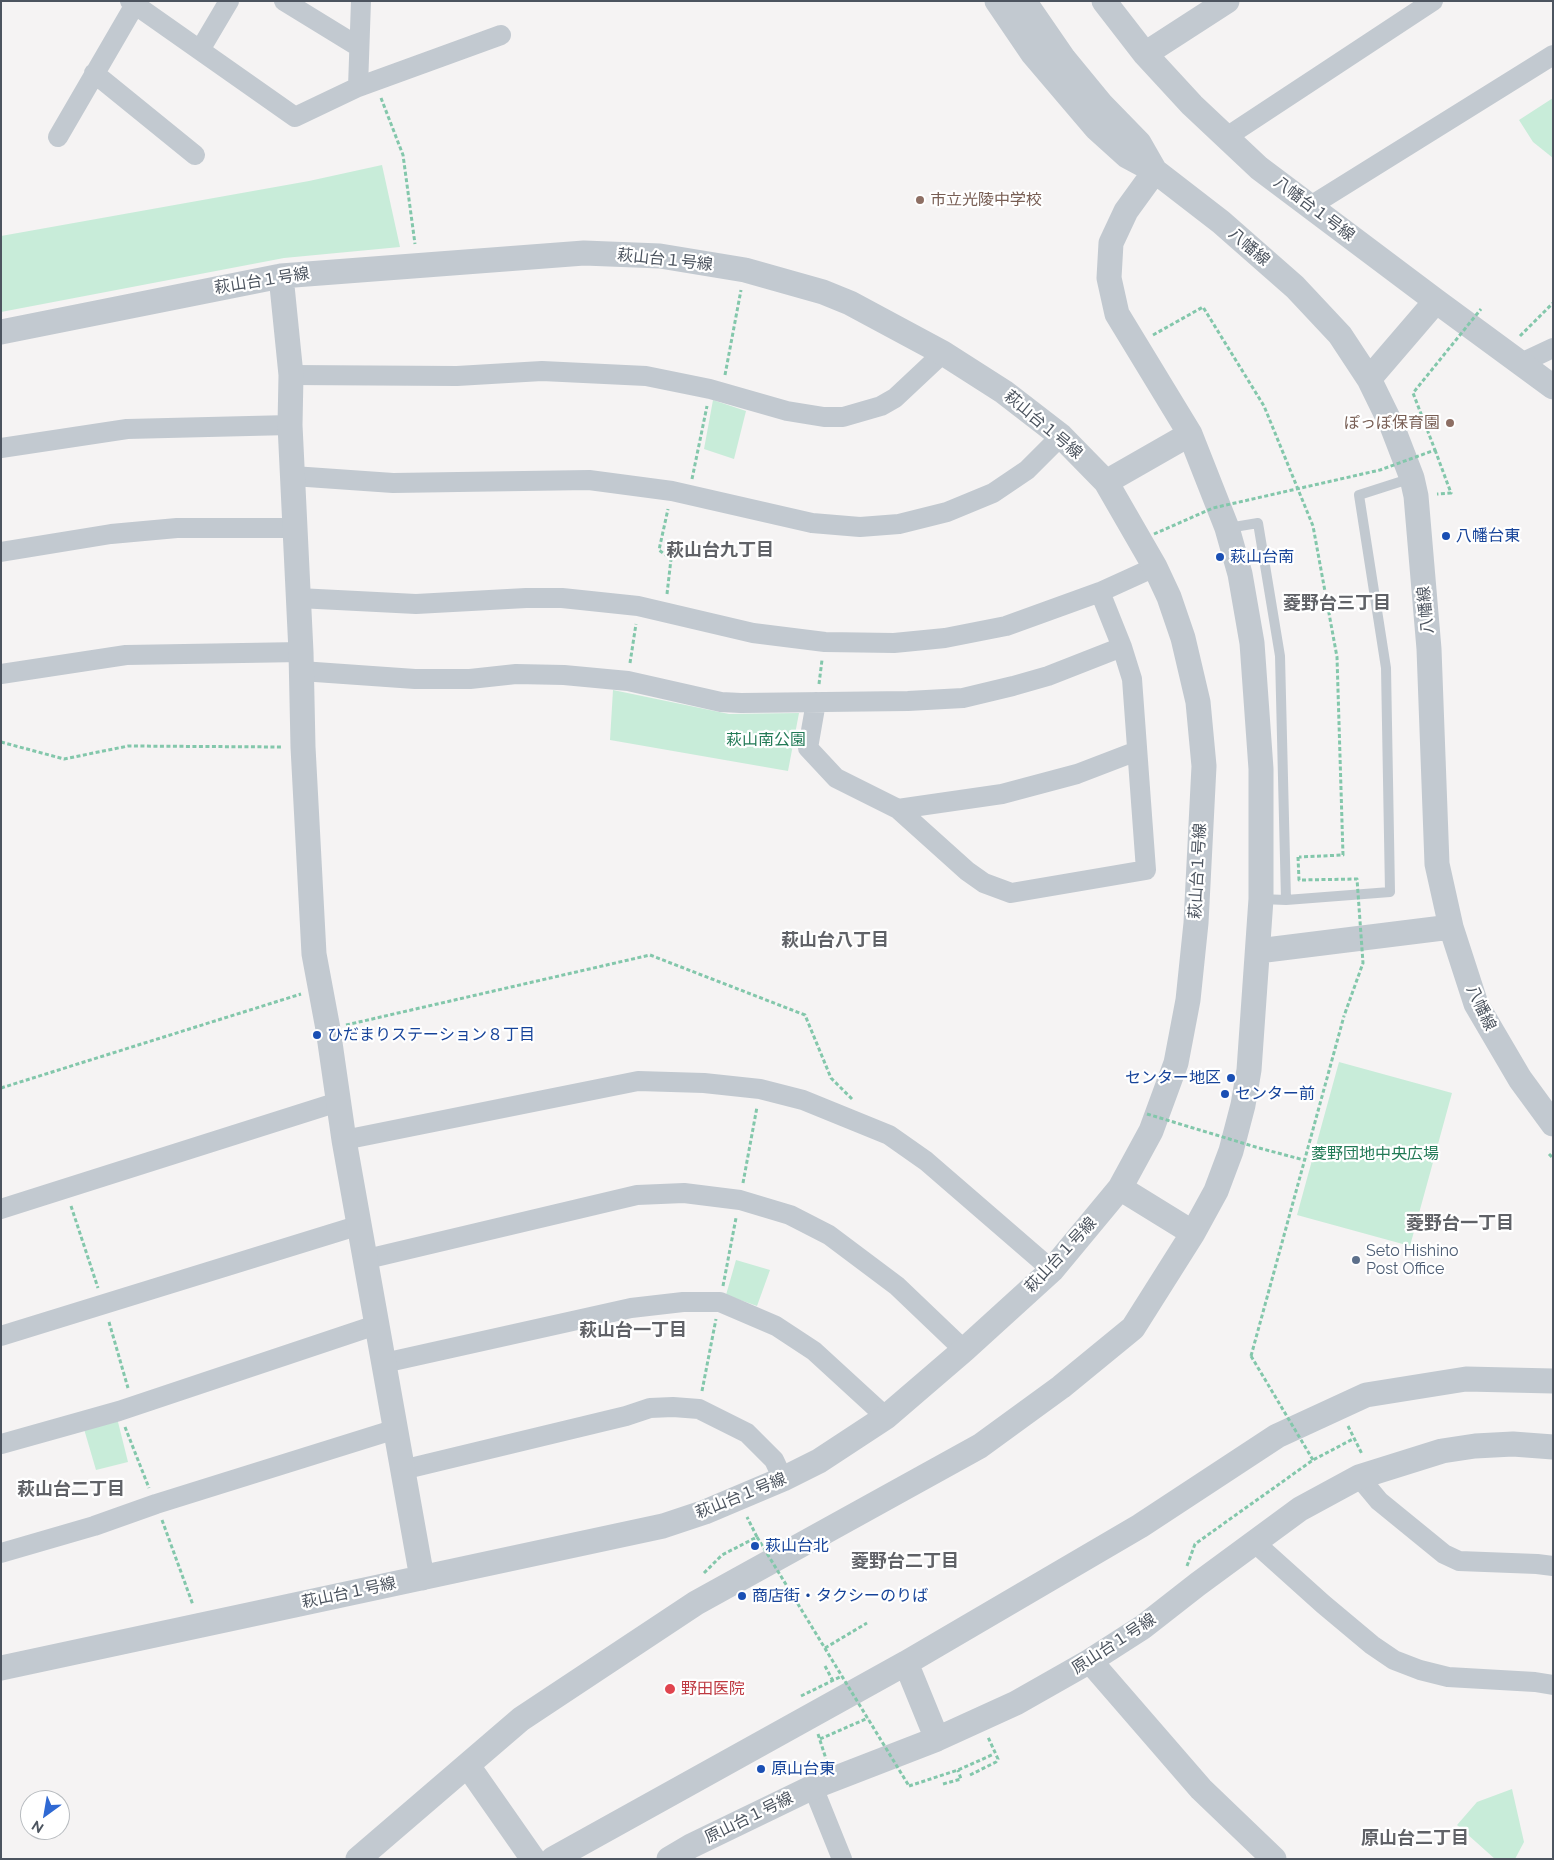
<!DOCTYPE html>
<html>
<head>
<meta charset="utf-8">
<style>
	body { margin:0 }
	#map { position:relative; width:1554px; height:1860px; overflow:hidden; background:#f5f3f3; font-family:Raleway,sans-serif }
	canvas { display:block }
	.frame { position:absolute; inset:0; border:2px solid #4c545f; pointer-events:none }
	.north { position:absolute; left:20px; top:1790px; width:50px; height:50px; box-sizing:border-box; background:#fff; border:1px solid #b7bbbf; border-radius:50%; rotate:212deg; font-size:14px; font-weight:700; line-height:20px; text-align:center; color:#4c545f }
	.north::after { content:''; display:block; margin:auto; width:18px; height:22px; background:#2f69d3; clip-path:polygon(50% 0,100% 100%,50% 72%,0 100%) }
</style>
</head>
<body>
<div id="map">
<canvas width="1554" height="1860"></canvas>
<div class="frame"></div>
<div class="north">N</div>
</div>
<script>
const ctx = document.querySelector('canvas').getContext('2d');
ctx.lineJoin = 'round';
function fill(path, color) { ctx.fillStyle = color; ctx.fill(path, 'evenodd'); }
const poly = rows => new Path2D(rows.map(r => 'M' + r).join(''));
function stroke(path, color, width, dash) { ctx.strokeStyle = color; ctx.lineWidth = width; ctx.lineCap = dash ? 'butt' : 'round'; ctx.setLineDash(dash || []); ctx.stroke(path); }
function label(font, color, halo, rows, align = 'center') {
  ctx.font = font + ' Raleway,"Noto Sans JP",sans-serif'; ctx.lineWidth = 4.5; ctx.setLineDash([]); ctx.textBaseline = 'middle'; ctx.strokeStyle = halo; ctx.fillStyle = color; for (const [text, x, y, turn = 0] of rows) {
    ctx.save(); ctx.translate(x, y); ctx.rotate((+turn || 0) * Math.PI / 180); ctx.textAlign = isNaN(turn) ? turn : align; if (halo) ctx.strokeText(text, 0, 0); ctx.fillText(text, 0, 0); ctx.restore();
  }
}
const green = poly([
	[1553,98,1553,158,1533,142,1519,120],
	[382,165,400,247,284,258,1,312,1,236,309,181],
	[713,400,746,411,734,459,704,449],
	[613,690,729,714,799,713,788,771,610,740],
	[1339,1062,1452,1093,1410,1246,1297,1215],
	[736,1260,770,1270,757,1306,726,1295],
	[117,1418,128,1462,96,1470,84,1429],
	[1512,1789,1524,1842,1515,1859,1495,1859,1457,1825,1477,1802]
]);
const path = poly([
	[381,98,403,155,415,244],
	[1153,335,1203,307,1264,406,1313,526,1337,657,1343,855,1299,857],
	[1520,336,1553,303],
	[725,375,741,290],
	[1435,450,1451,493,1437,494],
	[692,479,707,406],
	[667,594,671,559,659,550,668,509],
	[630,663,636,624],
	[819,684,822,660],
	[1,742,64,759,128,746,282,747],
	[346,1025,650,955,805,1015,831,1078,853,1100],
	[1,1088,301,994],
	[1259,1148,1304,1160],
	[1549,1154,1553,1158],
	[743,1183,757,1107],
	[71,1206,98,1288],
	[723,1286,736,1218],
	[109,1322,128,1388],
	[1251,1356,1344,1016],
	[702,1391,716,1319],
	[1348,1426,1362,1454],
	[125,1427,149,1488],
	[162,1520,193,1605],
	[1187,1566,1195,1544,1313,1460,1353,1439],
	[704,1573,722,1555,757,1537,747,1517],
	[825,1648,867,1623],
	[825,1666,833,1681],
	[818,1734,826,1759],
	[820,1739,868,1718],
	[970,1775,996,1762,998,1759,988,1737],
	[943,1784,961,1779,958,1770],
	[909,1786,958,1770,994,1754]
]);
const service = poly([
	[1228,528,1258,523,1280,656,1286,900],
	[1261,899,1286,900,1390,892,1386,668,1359,495,1412,478]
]);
const minor = poly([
	[130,1,295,117,358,87,501,35],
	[284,1,359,47],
	[200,50,229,1],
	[94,73,195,155],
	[358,87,361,1],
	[58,137,137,1],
	[1225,138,1433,1],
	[1309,207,1553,55],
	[1521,363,1553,348],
	[291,375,457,376,542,371,646,376,710,389,787,411,824,417,843,417,881,406,895,398,943,353],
	[1,448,127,429,290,425],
	[293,476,393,483,589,480,672,491,812,523,860,527,899,524,947,512,993,493,1027,470,1061,436],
	[1,552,111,534,177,528,296,528],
	[298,598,416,604,526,598,562,598,638,606,753,633,825,642,894,643,945,638,1006,626,1100,592,1155,567],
	[301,671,415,679,470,679,516,674,564,675,628,681,721,702,741,703,908,701,963,698,1013,686,1048,676,1122,647],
	[1,674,126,655,301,652],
	[816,702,808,748,836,778,898,809,967,871,984,883,1011,893,1146,870,1132,679,1122,647,1100,592],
	[898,809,1002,794,1077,774,1137,751],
	[344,1140,638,1081,704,1083,760,1089,803,1100,889,1135,926,1161,1052,1270],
	[1,1209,338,1102],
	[367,1259,637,1195,684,1193,740,1200,790,1215,829,1235,897,1286,964,1350],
	[1,1336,360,1225],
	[384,1363,631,1308,683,1302,720,1302,776,1326,814,1351,886,1417],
	[1,1444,119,1411,376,1325],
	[402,1470,626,1416,650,1408,673,1407,699,1409,747,1433,774,1460,783,1479],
	[1359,1477,1379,1501,1444,1554,1459,1561,1537,1564,1553,1566],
	[1254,1542,1323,1604,1372,1645,1394,1660,1420,1670,1448,1677,1535,1682,1553,1685],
	[1,1553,94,1526,156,1504,396,1429],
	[813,1787,842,1859]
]);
const tertiary = poly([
	[997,1,1033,54,1096,128,1127,156,1155,171,1221,222,1295,287,1340,335,1369,379,1392,426,1412,478,1416,496,1429,649,1437,864,1451,927,1476,1004,1520,1079,1553,1124],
	[1024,1,1064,59,1101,104,1139,143,1155,171],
	[1104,1,1145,54,1192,105,1259,168,1436,301,1553,387],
	[1145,54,1227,1],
	[281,276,291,375,290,425,301,652,303,747,314,954,328,1029,344,1140,422,1578],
	[1,332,281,276,584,253,660,256,745,270,823,292,850,303,943,353,1004,392,1061,436,1106,482,1155,567,1169,597,1183,638,1198,702,1204,766,1196,923,1188,1000,1176,1063,1151,1131,1120,1188,1052,1270,964,1350,886,1417,819,1461,783,1479,705,1512,663,1526,1,1668],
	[1369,379,1436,301],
	[1106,482,1190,434],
	[1258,951,1451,927],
	[1120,1188,1193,1233],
	[1090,1661,1201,1789,1274,1859],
	[906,1663,937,1739],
	[468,1766,533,1859],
	[358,1859,521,1719,696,1603,980,1446,1061,1387,1133,1328,1193,1233,1216,1191,1231,1151,1243,1105,1249,1070,1261,899,1261,769,1252,643,1240,574,1227,528,1190,434,1117,314,1109,278,1111,243,1126,211,1155,171],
	[553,1859,906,1663,1140,1526,1277,1436,1366,1395,1466,1379,1553,1381],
	[669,1859,691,1846,813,1787,937,1739,1016,1703,1090,1661,1143,1627,1198,1584,1300,1509,1359,1477,1442,1451,1475,1446,1513,1444,1553,1447]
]);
const pathBridge = poly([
	[1154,534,1213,508,1380,470,1435,450,1413,393,1481,309],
	[1298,857,1299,880,1357,879,1363,963,1344,1016],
	[1147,1114,1259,1148],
	[1251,1356,1313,1460],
	[757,1537,909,1786],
	[801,1696,842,1676]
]);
const markers = [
	[920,200,5,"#8d6e63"],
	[1450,423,5,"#8d6e63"],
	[1446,536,5,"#1a4fb4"],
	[1220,557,5,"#1a4fb4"],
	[317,1035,5,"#1a4fb4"],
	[1231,1078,5,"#1a4fb4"],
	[1225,1094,5,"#1a4fb4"],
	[1356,1260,5,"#5c6f8a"],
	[755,1546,5,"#1a4fb4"],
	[742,1596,5,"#1a4fb4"],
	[670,1689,6,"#e0444e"],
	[761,1769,5,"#1a4fb4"]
];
const educationNames = [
	["市立光陵中学校",930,200],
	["ぽっぽ保育園",1440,423,"right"]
];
const streetNames = [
	["八幡台１号線",1314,209,37],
	["八幡線",1249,247,41],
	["萩山台１号線",665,260,6],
	["萩山台１号線",262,281,-9],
	["萩山台１号線",1043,425,40],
	["八幡線",1426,610,-95],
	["萩山台１号線",1198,871,-87],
	["八幡線",1481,1008,65],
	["萩山台１号線",1061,1255,-47],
	["萩山台１号線",741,1496,-22],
	["萩山台１号線",349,1593,-12],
	["原山台１号線",1114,1644,-33],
	["原山台１号線",749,1818,-26]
];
const transitNames = [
	["八幡台東",1456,536],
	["萩山台南",1230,557],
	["ひだまりステーション８丁目",327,1035],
	["センター地区",1221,1078,"right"],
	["センター前",1235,1094],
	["萩山台北",765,1546],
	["商店街・タクシーのりば",752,1596],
	["原山台東",771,1769]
];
const parkNames = [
	["萩山南公園",766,740],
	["菱野団地中央広場",1375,1154]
];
const serviceNames = [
	["Seto Hishino",1366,1251],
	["Post Office",1366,1269]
];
const healthNames = [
	["野田医院",681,1689]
];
const neighbourhoodNames = [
	["萩山台九丁目",720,551],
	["菱野台三丁目",1337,604],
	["萩山台八丁目",835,941],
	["菱野台一丁目",1460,1224],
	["萩山台一丁目",633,1331],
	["萩山台二丁目",71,1490],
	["菱野台二丁目",905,1562],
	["原山台二丁目",1415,1839]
];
fill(green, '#c8ecd9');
stroke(path, '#83c7ab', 3, [4, 2.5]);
stroke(service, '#c2c9d0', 10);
stroke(minor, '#c2c9d0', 20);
stroke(tertiary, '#c2c9d0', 25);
stroke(pathBridge, '#83c7ab', 3, [4, 2.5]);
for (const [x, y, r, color] of markers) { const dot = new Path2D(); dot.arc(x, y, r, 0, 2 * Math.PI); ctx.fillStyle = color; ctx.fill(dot); stroke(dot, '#fff', 2); }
label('16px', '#785e54', '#fff', educationNames, 'left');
label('16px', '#4c545f', '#fff', streetNames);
label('16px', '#164399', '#fff', transitNames, 'left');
label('16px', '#227a56', '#fff', parkNames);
label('16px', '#4e5e75', '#fff', serviceNames, 'left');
label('16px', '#be3a42', '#fff', healthNames, 'left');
label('bold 18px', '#606267', '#fff', neighbourhoodNames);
</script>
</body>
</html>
